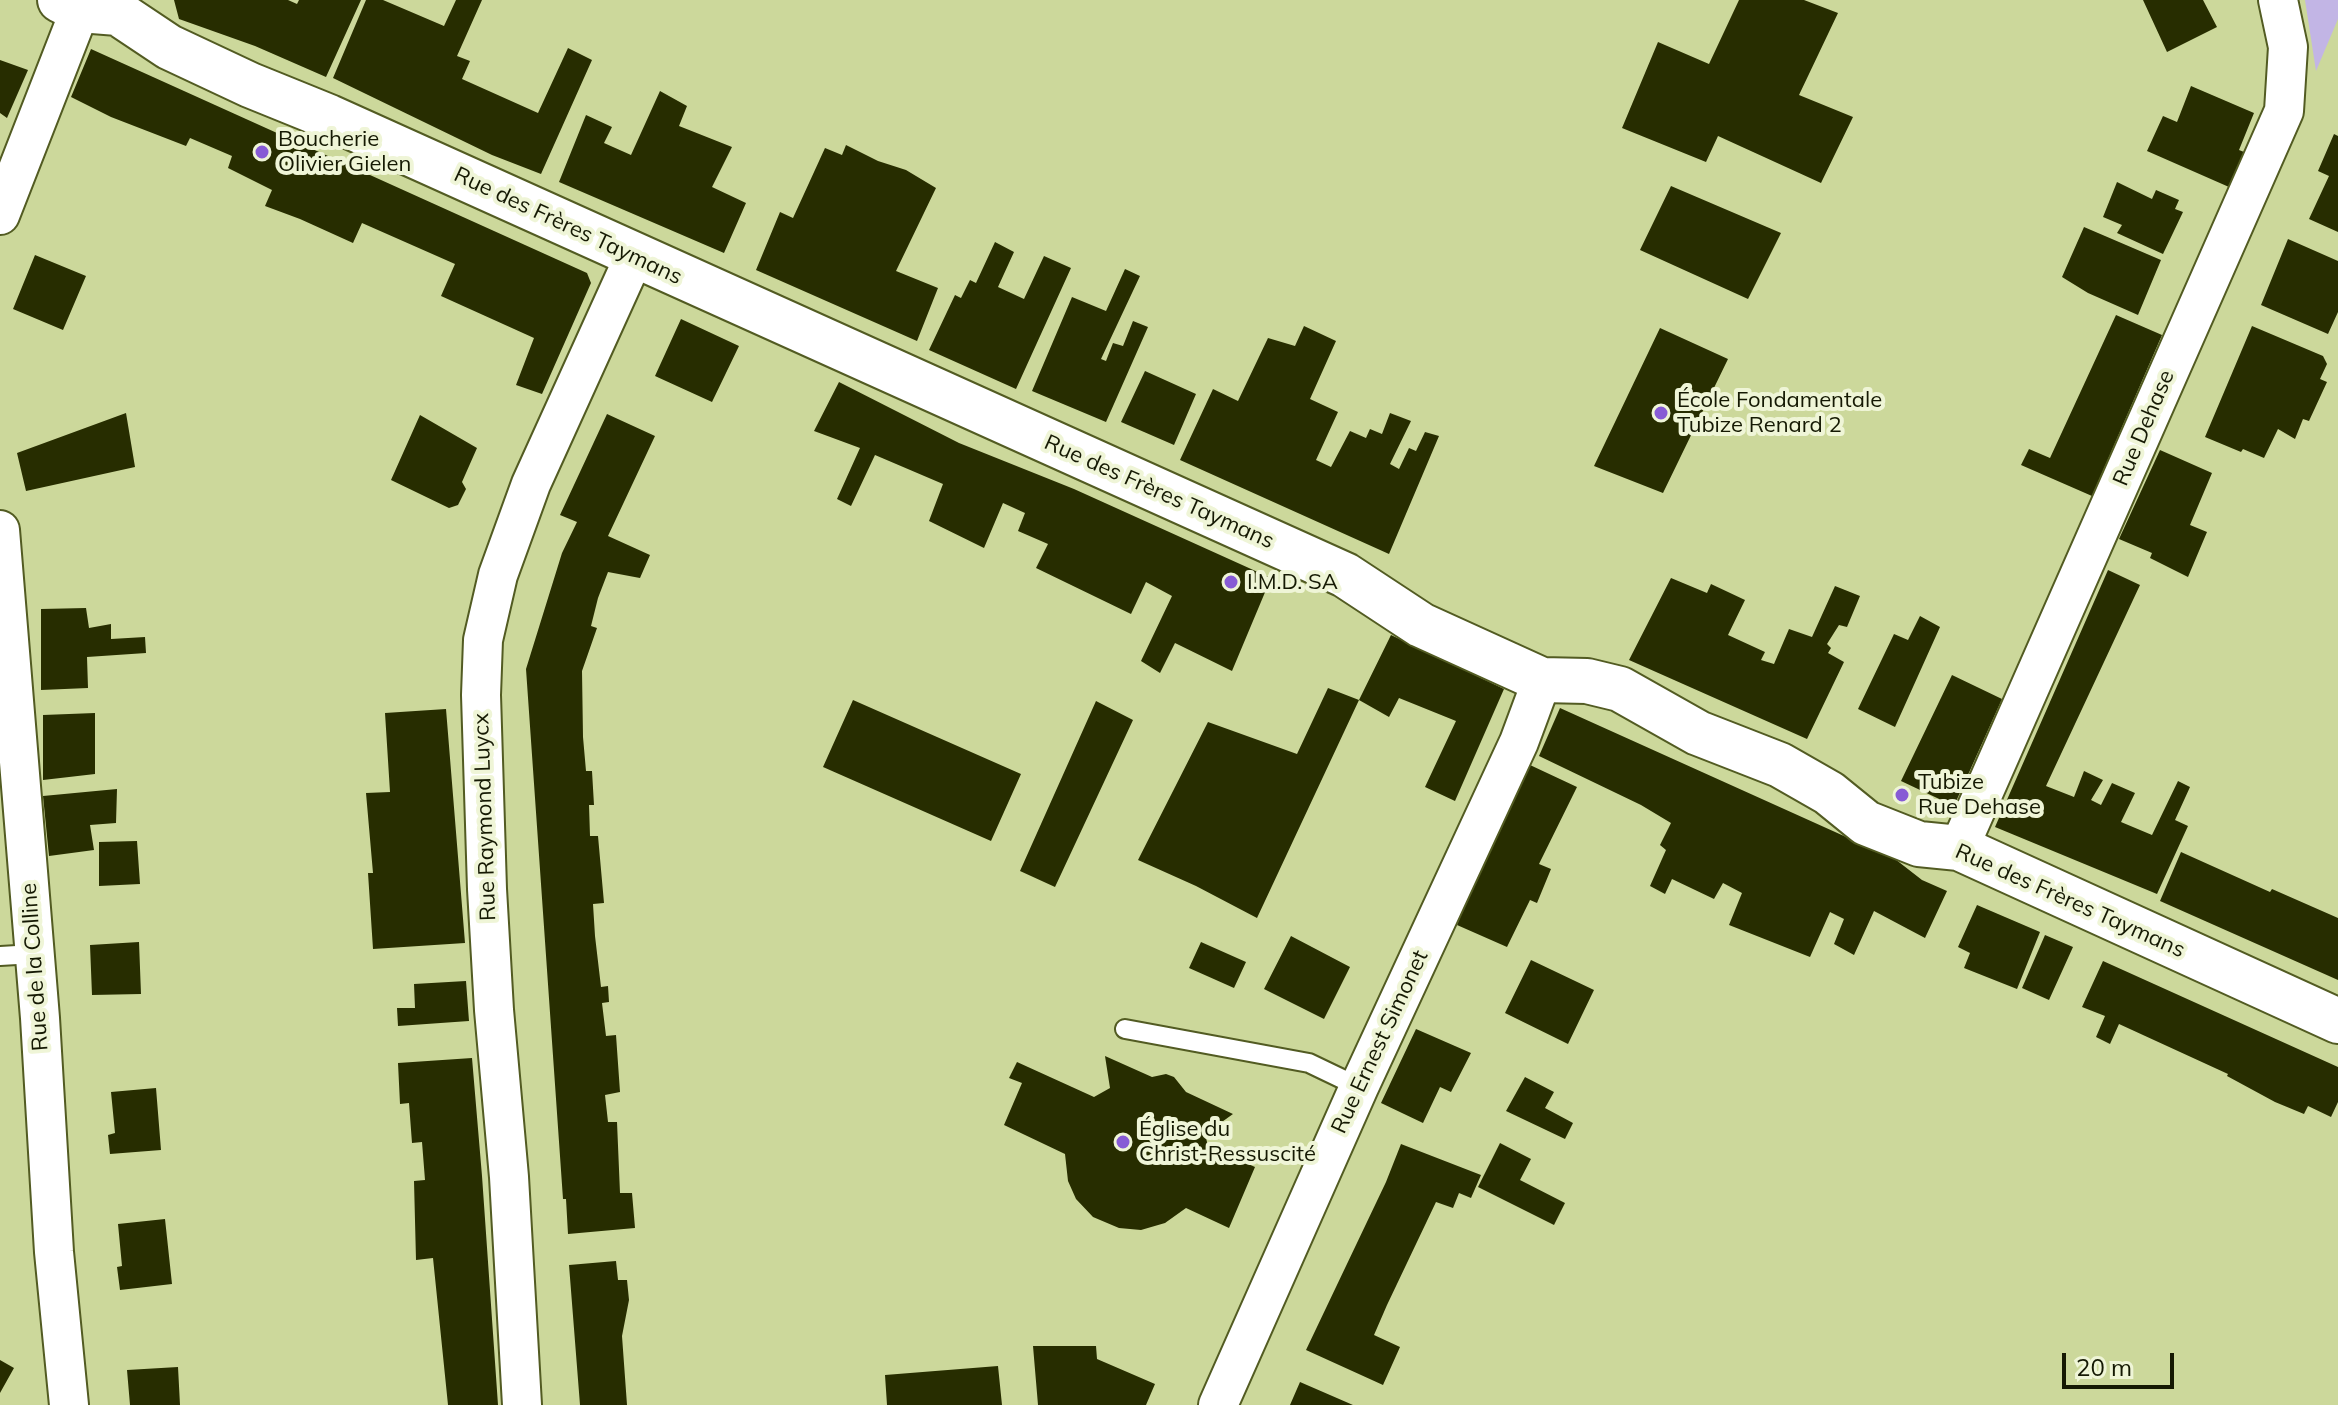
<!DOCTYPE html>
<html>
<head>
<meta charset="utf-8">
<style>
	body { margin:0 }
	#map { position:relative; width:2338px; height:1405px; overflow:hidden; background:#ccd89b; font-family:Mulish,sans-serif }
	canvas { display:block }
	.scale { position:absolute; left:2062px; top:1353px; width:112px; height:36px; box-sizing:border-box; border:4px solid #151903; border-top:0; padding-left:10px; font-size:24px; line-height:28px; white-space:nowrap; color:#151903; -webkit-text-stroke:6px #eff5d7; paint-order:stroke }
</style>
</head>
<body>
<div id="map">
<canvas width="2338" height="1405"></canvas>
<div class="scale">20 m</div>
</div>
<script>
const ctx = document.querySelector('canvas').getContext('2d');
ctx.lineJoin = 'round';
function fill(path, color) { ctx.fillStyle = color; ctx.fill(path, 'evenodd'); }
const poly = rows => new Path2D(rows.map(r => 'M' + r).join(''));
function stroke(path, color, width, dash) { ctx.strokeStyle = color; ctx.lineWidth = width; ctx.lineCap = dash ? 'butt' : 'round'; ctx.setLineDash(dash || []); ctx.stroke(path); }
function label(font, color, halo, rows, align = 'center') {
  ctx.font = font + ' Mulish,sans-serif'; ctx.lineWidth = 8; ctx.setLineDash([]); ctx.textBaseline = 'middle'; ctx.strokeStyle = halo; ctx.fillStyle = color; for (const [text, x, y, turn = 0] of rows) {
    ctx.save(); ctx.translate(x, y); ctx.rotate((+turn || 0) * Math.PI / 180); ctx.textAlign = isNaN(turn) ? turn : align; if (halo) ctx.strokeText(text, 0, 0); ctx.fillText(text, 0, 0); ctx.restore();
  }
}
const green = poly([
	[2305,0,2338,0,2338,19,2316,71]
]);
const building = poly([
	[174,0,288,0,297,4,299,0,361,0,326,77,255,46,179,19],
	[366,0,383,0,444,26,456,0,482,0,457,56,470,61,462,79,538,113,568,48,592,60,541,174,492,155,333,78],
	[1739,0,1804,0,1838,13,1799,95,1853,117,1821,183,1718,136,1706,162,1622,128,1658,42,1709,64],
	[2143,0,2203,0,2217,27,2167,52],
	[91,49,587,273,591,283,542,394,516,385,534,338,441,296,455,264,362,223,353,243,300,219,265,206,272,190,228,168,232,156,190,138,186,146,111,117,71,97],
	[0,60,28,70,7,118,0,113],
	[2191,86,2254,113,2239,150,2244,152,2229,187,2147,151,2163,116,2177,122],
	[660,91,687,106,679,126,732,147,712,187,746,203,724,253,559,182,586,115,612,127,604,143,631,155],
	[2334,134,2338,136,2338,232,2309,219,2329,176,2318,171],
	[846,145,878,161,906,170,936,188,896,271,938,288,917,341,756,270,780,212,793,218,825,148,842,155],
	[2117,182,2152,199,2156,190,2179,200,2175,209,2183,212,2163,254,2117,233,2122,225,2103,217],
	[1671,186,1781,233,1748,299,1640,250],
	[2084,227,2161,260,2138,315,2088,293,2062,277],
	[2288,239,2338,261,2338,312,2328,334,2261,305],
	[995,242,1014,252,998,287,1024,299,1044,256,1071,268,1016,389,929,350,955,295,961,298,970,280,976,283],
	[35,255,86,276,63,330,13,309],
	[1125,269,1140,276,1101,359,1106,361,1113,343,1123,346,1133,321,1148,327,1106,422,1032,391,1072,297,1106,311],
	[2116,315,2162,335,2092,496,2021,465,2029,449,2050,458],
	[681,319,739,346,712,402,655,376],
	[1304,326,1336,341,1310,399,1338,412,1316,460,1331,467,1350,431,1366,438,1370,429,1382,434,1390,413,1411,421,1390,464,1399,469,1409,448,1416,451,1425,432,1439,436,1389,554,1180,460,1213,389,1238,401,1268,338,1295,346],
	[2252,326,2323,356,2327,364,2320,379,2327,382,2309,421,2303,419,2295,439,2278,429,2264,458,2243,449,2241,452,2205,437],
	[1660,328,1728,359,1663,493,1594,466],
	[1145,371,1196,394,1174,445,1121,422],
	[839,382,959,443,1074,489,1271,578,1232,671,1175,643,1160,673,1141,661,1172,596,1146,582,1131,614,1036,568,1048,544,1018,531,1025,513,1003,503,984,548,929,521,943,484,875,455,851,506,837,499,860,448,814,431],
	[126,413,135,467,26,491,17,453],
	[607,414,655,436,608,536,650,555,640,578,608,572,598,598,591,626,597,628,582,671,583,737,586,771,592,771,594,805,589,805,590,836,598,836,604,903,593,904,595,936,601,987,608,986,609,1002,602,1003,606,1036,616,1035,620,1092,605,1095,608,1122,617,1122,620,1193,632,1193,635,1228,568,1234,566,1199,563,1199,526,669,562,553,577,522,560,515],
	[420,415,477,448,462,482,466,489,458,505,449,508,391,480],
	[2160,450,2212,473,2190,525,2207,532,2188,577,2150,558,2152,553,2119,539],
	[2108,570,2140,585,2046,786,2074,797,2084,771,2103,780,2091,800,2101,805,2112,783,2135,793,2121,822,2152,835,2178,781,2190,787,2175,820,2188,826,2157,894,1995,827],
	[1671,578,1707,593,1711,584,1745,600,1728,635,1765,652,1761,660,1774,664,1789,629,1812,637,1835,586,1860,596,1847,627,1839,625,1827,644,1831,648,1828,653,1844,662,1807,739,1629,660],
	[86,608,89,628,111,624,111,639,145,637,146,653,87,657,88,688,41,690,41,609],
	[1920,616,1940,627,1895,727,1858,709,1894,634,1908,640],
	[1391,635,1504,689,1455,801,1425,787,1456,721,1399,698,1389,717,1359,700,1257,918,1196,886,1138,860,1208,722,1297,754,1328,688,1359,700],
	[1952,675,2002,699,1954,806,1901,781],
	[853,700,1021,774,991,841,823,767],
	[1096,701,1133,720,1055,887,1020,871],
	[1560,708,1895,859,1922,880,1947,891,1925,938,1874,911,1854,955,1834,944,1844,919,1830,912,1810,957,1729,925,1742,893,1723,883,1714,899,1672,879,1665,894,1650,886,1666,850,1660,845,1671,823,1641,805,1539,756],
	[446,709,465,943,373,949,368,873,373,873,366,793,390,792,385,713],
	[95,713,95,774,43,780,43,715],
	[1530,765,1577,787,1539,864,1551,869,1537,903,1530,900,1507,947,1457,925,1476,877],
	[117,789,116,823,90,825,94,850,49,856,43,796],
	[137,841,140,884,99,886,99,842],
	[2181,852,2270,892,2272,889,2338,918,2338,980,2160,901],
	[1977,905,2040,932,2017,989,1964,968,1970,953,1958,947],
	[2045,935,2073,947,2049,1000,2022,988],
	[1291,936,1350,967,1324,1019,1264,989],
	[139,942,141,994,92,995,90,945],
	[1201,942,1246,962,1234,988,1189,968],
	[1531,960,1594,990,1568,1044,1505,1013],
	[2103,961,2338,1067,2338,1102,2331,1117,2308,1106,2304,1114,2275,1102,2227,1076,2228,1074,2119,1024,2110,1044,2096,1037,2105,1016,2082,1007],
	[466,981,469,1021,398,1026,397,1008,415,1008,414,984],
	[1416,1029,1471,1053,1451,1092,1440,1087,1423,1123,1381,1103],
	[1105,1056,1152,1077,1166,1074,1174,1077,1186,1092,1233,1114,1205,1134,1209,1150,1235,1162,1237,1159,1255,1167,1229,1228,1186,1208,1165,1223,1141,1230,1119,1228,1093,1217,1076,1199,1068,1181,1065,1154,1004,1125,1022,1083,1009,1078,1017,1062,1094,1097,1110,1088],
	[472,1058,482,1176,498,1405,448,1405,433,1258,416,1260,414,1181,425,1180,422,1142,412,1143,409,1103,400,1104,398,1063],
	[1525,1077,1554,1092,1545,1108,1573,1123,1565,1139,1506,1111],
	[156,1088,161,1150,110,1154,108,1135,115,1133,111,1092],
	[1500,1143,1531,1159,1520,1180,1565,1203,1554,1225,1478,1187],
	[1401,1144,1481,1175,1471,1198,1459,1193,1453,1208,1436,1202,1387,1305,1374,1335,1400,1347,1383,1385,1306,1350,1386,1182],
	[165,1219,172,1284,120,1290,117,1267,122,1266,118,1224],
	[616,1261,618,1280,627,1280,629,1300,622,1336,627,1405,580,1405,569,1265],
	[1033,1346,1096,1346,1097,1359,1155,1384,1146,1405,1038,1405],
	[0,1360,14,1368,0,1393],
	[998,1366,1002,1405,887,1405,885,1375],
	[178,1367,180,1405,130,1405,127,1370],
	[1300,1382,1353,1405,1290,1405]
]);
const service = poly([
	[0,956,34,954],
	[1125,1029,1309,1063,1359,1087]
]);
const minor = poly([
	[0,215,80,10],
	[0,530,40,1018,54,1252,69,1405],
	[1959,848,2284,111,2288,47,2278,0],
	[522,1405,509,1177,494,1010,487,889,481,695,483,640,498,575,531,484,634,257],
	[1218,1405,1359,1087,1519,742,1542,680]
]);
const tertiary = poly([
	[60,0,80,10,118,13,169,47,250,85,329,117,1345,575,1421,625,1542,680,1587,681,1620,689,1698,733,1780,765,1829,793,1866,823,1919,844,1959,848,2338,1021]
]);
const markers = [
	[262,152,8,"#875bd5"],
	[1661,413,8,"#875bd5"],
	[1231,582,8,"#875bd5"],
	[1902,795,8,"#875bd5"],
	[1123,1142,8,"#875bd5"]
];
const poiNames = [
	["Boucherie",278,139],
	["Olivier Gielen",278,164],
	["École Fondamentale",1677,400],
	["Tubize Renard 2",1677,425],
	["I.M.D. SA",1247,582],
	["Tubize",1918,782],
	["Rue Dehase",1918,807],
	["Église du",1139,1129],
	["Christ-Ressuscité",1139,1154]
];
const streetNames = [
	["Rue des Frères Taymans",568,226,25],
	["Rue Dehase",2144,428,-67],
	["Rue des Frères Taymans",1159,492,24],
	["Rue Raymond Luycx",485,817,-92],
	["Rue des Frères Taymans",2070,901,24],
	["Rue de la Colline",35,967,-94],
	["Rue Ernest Simonet",1380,1042,-65]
];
fill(green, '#c2b5e5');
fill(building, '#272d00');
stroke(service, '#525b22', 22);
stroke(minor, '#525b22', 42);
stroke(tertiary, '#525b22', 48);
stroke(service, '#fff', 18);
stroke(minor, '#fff', 38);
stroke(tertiary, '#fff', 44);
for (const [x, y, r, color] of markers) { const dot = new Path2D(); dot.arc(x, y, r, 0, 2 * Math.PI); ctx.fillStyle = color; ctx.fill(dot); stroke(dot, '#eff5d7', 3); }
label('22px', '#151903', '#eff5d7', poiNames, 'left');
label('22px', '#151903', '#eff5d7', streetNames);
</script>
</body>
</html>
